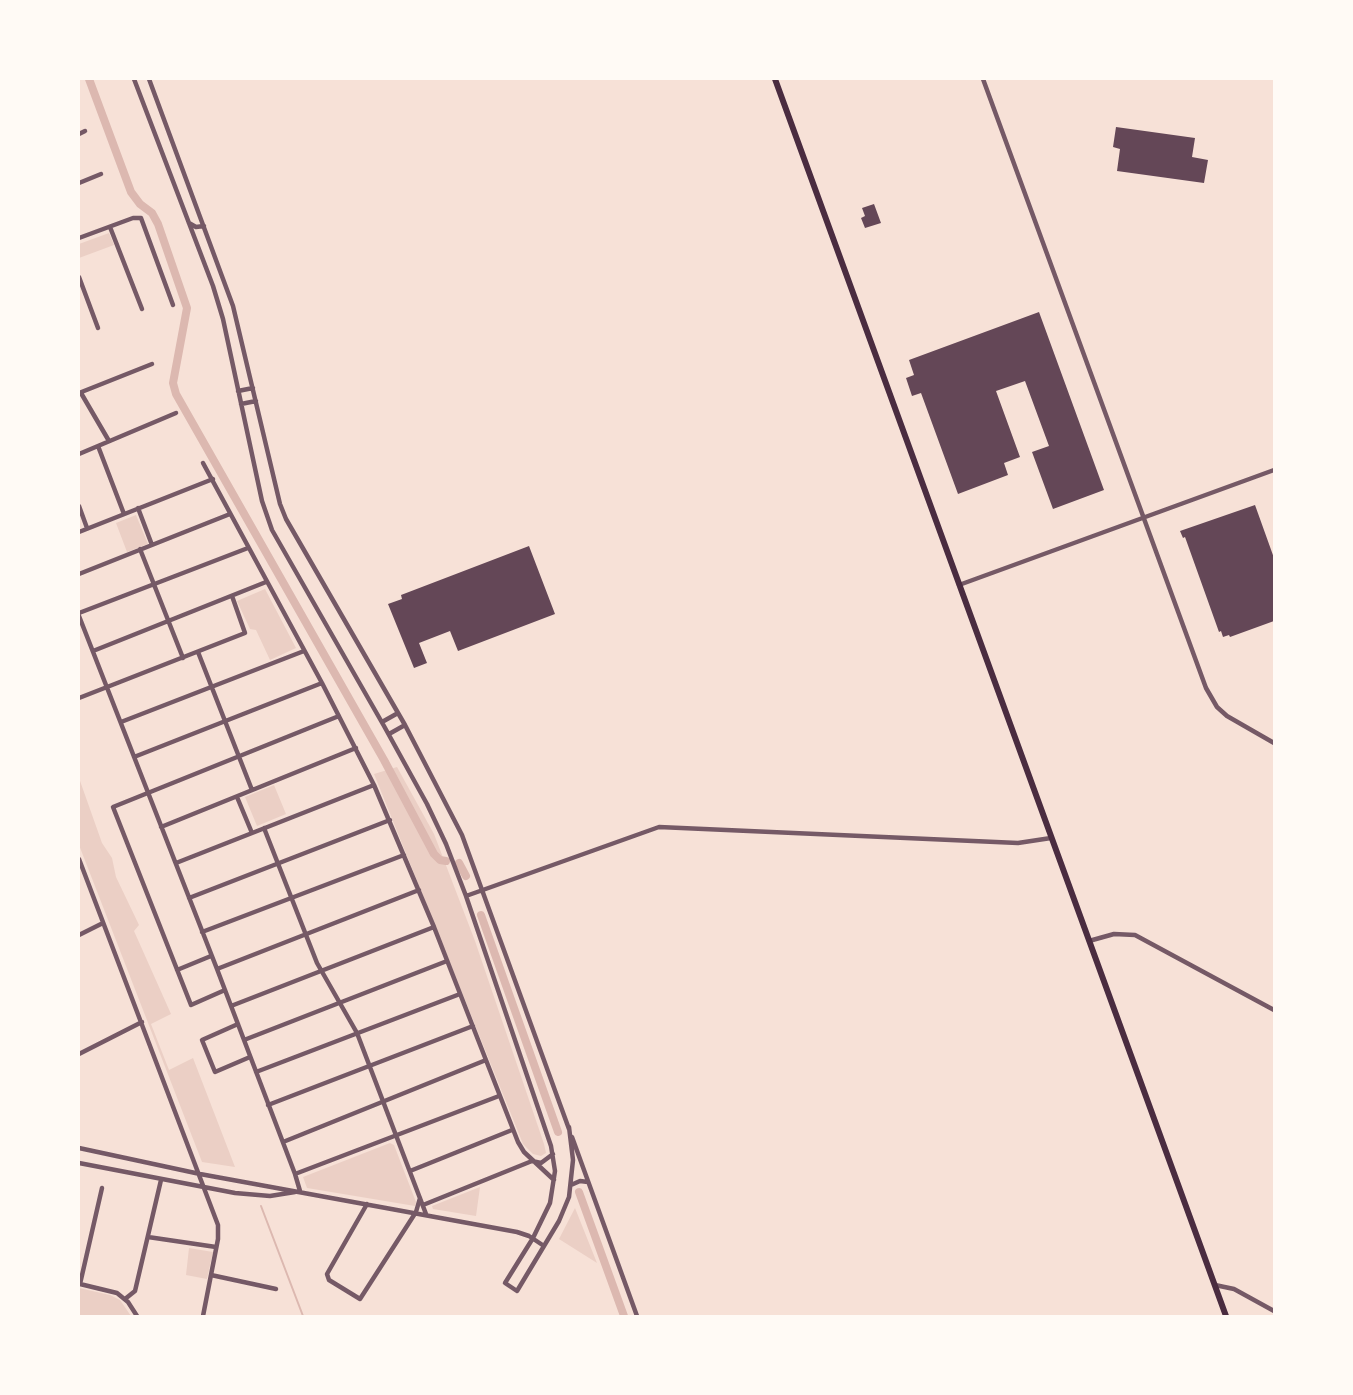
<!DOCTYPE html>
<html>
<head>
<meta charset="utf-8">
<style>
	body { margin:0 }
	#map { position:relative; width:1353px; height:1395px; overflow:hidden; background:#f7e1d7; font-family:"Asap Condensed",sans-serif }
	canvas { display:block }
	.frame { position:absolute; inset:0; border:80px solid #fffaf5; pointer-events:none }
</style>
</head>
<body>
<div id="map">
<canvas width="1353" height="1395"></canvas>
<div class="frame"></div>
</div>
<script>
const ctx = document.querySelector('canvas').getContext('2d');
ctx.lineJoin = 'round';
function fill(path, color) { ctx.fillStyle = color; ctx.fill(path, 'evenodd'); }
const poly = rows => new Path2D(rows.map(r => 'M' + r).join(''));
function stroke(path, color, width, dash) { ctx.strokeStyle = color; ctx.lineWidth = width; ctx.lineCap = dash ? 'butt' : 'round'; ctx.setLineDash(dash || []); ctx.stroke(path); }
const green = poly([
	[109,233,114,245,79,258,79,244],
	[136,515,148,544,127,552,116,523],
	[265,589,296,648,270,660,256,630,250,629,237,601],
	[397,767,434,834,475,941,544,1144,546,1153,541,1156,533,1154,523,1144,374,774],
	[79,778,102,843,112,858,116,877,139,925,134,931,171,1014,151,1024,169,1070,193,1058,235,1167,202,1162,79,845],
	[274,785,286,814,257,826,245,797],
	[390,1143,394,1145,416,1202,415,1206,307,1188,303,1177],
	[480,1187,476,1216,433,1209,432,1206],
	[575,1208,597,1263,559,1239],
	[189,1248,213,1252,207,1279,186,1275],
	[79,1288,110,1295,120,1300,131,1316,79,1316]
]);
const stream = poly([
	[261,1206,303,1316]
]);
const canal = poly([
	[89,79,131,192,140,204,152,213,158,224,187,308,173,383,176,394,384,760,434,854,440,860,446,861],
	[459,863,466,876],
	[481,915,558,1132],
	[579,1192,624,1316]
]);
const building = poly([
	[1116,127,1195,138,1192,157,1208,160,1204,183,1117,171,1120,149,1113,147],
	[874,204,881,223,865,228,861,218,865,216,862,208],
	[1039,312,1104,490,1053,509,1032,452,1049,446,1025,381,996,391,1020,457,1004,463,1008,475,958,494,921,393,912,396,906,378,914,375,909,360],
	[1255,505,1274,558,1274,621,1230,637,1229,635,1223,637,1221,631,1219,632,1185,537,1183,538,1180,531],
	[529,546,555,614,458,651,450,631,419,643,427,663,414,668,388,604,402,599,401,595]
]);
const minor = poly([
	[134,79,213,286,223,319,262,501,272,530,384,726,427,804,446,844,466,896,551,1146,555,1171,550,1203,533,1238,505,1283,517,1291,559,1221,569,1197,573,1160,569,1127],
	[149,79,233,306,280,504,286,519,405,725,462,835,569,1129],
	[983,79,1206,688,1217,707,1227,716,1274,743],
	[79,134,85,131],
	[79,183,101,174],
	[189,223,196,227,204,226],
	[110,227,142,309],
	[79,238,133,218,141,218,173,305],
	[79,277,98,328],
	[238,391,253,388],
	[79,393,152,364],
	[81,393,109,441],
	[241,404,256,401],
	[98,446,124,514],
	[79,454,176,413],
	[203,463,322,683,374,785,434,927,518,1142,524,1152,554,1180],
	[79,506,87,528],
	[138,508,152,545],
	[79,532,213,479],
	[140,549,183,658],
	[79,574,230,514],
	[959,585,1274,470],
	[79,613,248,548],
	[79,616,217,969,295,1174,300,1191],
	[93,651,266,582],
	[198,652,252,790],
	[79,698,245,633,232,596],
	[121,722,304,651],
	[382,722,398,713],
	[389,734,405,725],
	[134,757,322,683],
	[237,797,252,833],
	[161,827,356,748],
	[264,828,317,963,357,1033,426,1214],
	[79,859,218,1225,218,1239,203,1316],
	[176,863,374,785],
	[466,896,659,827,1018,843,1051,838],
	[189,898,390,820],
	[202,932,404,855],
	[79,935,103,923],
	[1089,941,1114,934,1135,935,1274,1010],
	[217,969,419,890],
	[177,970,211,956],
	[225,990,191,1005,113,807,339,716],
	[231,1006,434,927],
	[238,1024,202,1040,215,1072,250,1057],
	[244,1040,447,961],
	[79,1054,142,1022],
	[256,1072,460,994],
	[268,1105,473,1026],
	[572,1137,637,1316],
	[283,1142,486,1060],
	[79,1148,200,1174,517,1232,529,1236,544,1246],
	[79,1163,235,1193,270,1196,295,1192],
	[410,1171,512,1130],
	[295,1174,499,1096],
	[571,1185,580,1181,588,1182],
	[367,1204,327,1274,329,1280,360,1299,416,1212,420,1198],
	[423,1205,532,1161,541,1163,553,1154],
	[148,1237,216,1247],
	[211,1275,276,1289],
	[80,1284,102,1188],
	[80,1284,117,1293,128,1302,137,1316],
	[1215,1285,1234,1289,1274,1311],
	[125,1299,135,1291,161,1180]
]);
const secondary = poly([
	[775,79,1226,1316]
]);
fill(green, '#ebcfc5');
stroke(stream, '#dcb8b0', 2);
stroke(canal, '#dcb8b0', 8);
fill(building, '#644757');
stroke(minor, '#755966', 4.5);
stroke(secondary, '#4a2c40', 6);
</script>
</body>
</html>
